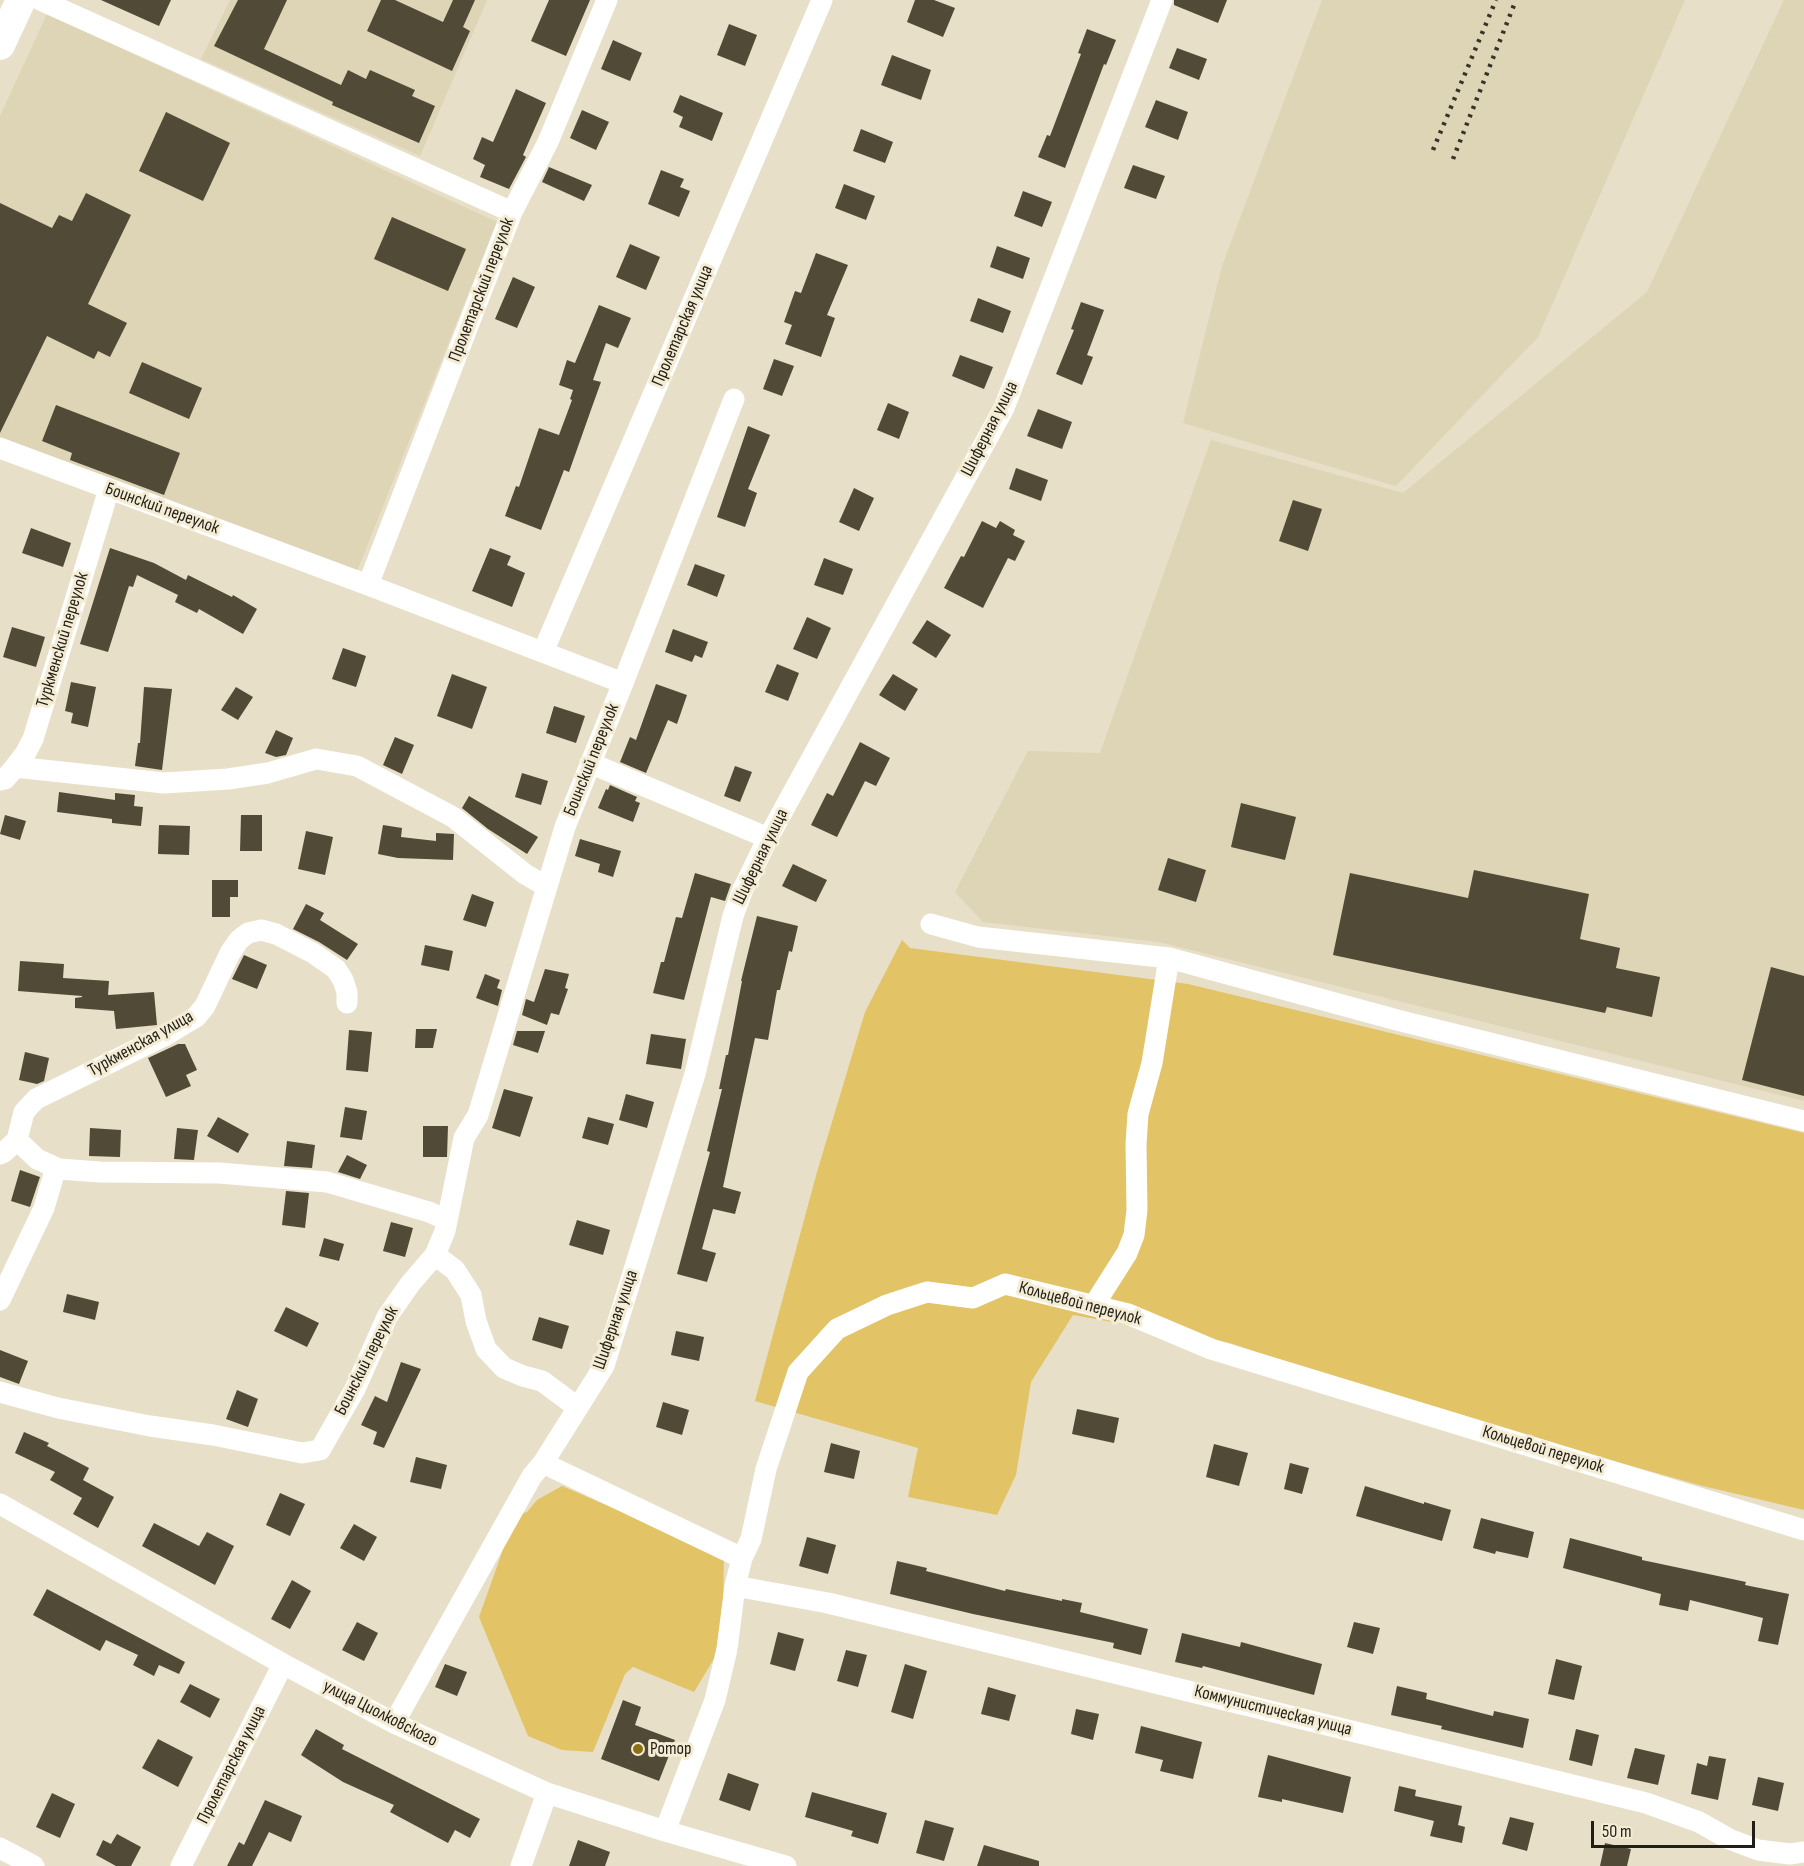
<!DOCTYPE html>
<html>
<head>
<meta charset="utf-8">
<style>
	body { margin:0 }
	#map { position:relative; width:1804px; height:1866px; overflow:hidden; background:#e7dfc7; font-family:"Sofia Sans Condensed",sans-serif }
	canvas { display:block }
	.scale { position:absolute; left:1591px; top:1821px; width:164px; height:27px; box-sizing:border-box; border:3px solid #211e16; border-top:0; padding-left:8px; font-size:18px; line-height:21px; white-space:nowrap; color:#211e16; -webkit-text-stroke:4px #f4ecd4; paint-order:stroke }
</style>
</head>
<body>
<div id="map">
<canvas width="1804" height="1866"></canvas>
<div class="scale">50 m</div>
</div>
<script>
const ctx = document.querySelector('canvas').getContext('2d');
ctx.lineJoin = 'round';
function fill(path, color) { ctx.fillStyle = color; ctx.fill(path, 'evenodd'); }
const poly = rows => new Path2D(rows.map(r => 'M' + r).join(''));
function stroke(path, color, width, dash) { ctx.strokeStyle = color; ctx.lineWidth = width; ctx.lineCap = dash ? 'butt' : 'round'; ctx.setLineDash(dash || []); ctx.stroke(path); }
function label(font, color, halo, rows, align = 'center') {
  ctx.font = font + ' "Sofia Sans Condensed",sans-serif'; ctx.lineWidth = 6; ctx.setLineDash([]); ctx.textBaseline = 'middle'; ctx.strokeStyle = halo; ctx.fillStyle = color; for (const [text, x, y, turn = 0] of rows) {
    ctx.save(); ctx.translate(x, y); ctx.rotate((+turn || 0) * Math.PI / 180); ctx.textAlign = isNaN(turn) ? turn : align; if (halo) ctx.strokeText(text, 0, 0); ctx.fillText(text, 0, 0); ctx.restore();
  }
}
const built = poly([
	[230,0,487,0,420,156,201,59],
	[1322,0,1685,0,1538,337,1396,486,1183,423,1222,266],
	[1784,0,1804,0,1804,1101,1159,942,983,922,955,892,1028,751,1100,753,1211,440,1403,493,1647,292],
	[47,14,497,222,357,571,187,511,0,437,0,116]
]);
const green = poly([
	[902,940,910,948,1188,984,1804,1133,1804,1510,1699,1485,1394,1399,1230,1343,1073,1315,1031,1382,1016,1475,997,1515,908,1497,918,1448,755,1401,817,1172,865,1012],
	[562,1486,724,1556,723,1609,715,1657,694,1692,633,1667,625,1674,593,1752,562,1750,528,1736,479,1617,515,1516,527,1512,537,1500]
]);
const building = poly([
	[101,0,171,0,159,26],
	[238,0,287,0,264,49,341,85,348,70,366,79,370,70,415,90,412,96,435,106,419,143,332,105,333,102,214,46],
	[381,0,395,0,443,22,453,0,475,0,463,27,470,31,452,71,367,31],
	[549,0,590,0,566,56,531,41],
	[915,0,934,0,955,8,943,37,907,22],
	[1174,0,1227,0,1218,23,1174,5],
	[729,24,757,35,745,66,717,55],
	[1087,29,1116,40,1106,65,1104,64,1065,168,1038,157,1047,135,1050,136,1081,54,1078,53],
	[613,40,642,53,630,81,601,69],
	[1177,48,1207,59,1199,80,1169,68],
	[892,55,931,70,921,100,881,85],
	[516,89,546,103,523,155,526,157,509,189,480,177,485,165,473,159,482,137,493,142],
	[680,95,723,113,712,141,679,127,683,117,673,112],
	[1156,100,1188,112,1178,140,1145,127],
	[582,110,609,122,596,150,570,138],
	[166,112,230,143,203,201,139,171],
	[861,129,893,142,885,163,853,151],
	[1133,165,1165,176,1156,199,1124,188],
	[549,167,592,185,584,201,542,182],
	[661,170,684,179,680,187,690,191,679,217,648,204],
	[844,184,875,196,866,220,835,208],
	[1023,191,1052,202,1042,227,1014,216],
	[86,193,131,215,88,304,127,323,110,357,98,351,94,359,47,336,0,433,0,203,52,228,59,215,72,221],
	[392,217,466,249,448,291,374,259],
	[630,244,660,257,646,290,616,277],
	[997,246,1030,258,1023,279,990,267],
	[816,253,848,265,827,315,835,318,821,357,785,344,792,325,784,322,795,291,801,293],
	[513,277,535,287,517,328,495,319],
	[978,298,1011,311,1003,333,970,321],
	[1081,302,1104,310,1087,355,1093,357,1082,385,1056,374,1074,330,1071,329],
	[599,305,631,318,618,348,606,343,593,380,601,382,592,407,569,472,564,470,541,530,505,516,516,486,519,487,539,428,559,435,572,400,570,399,573,390,559,385,567,360,575,363],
	[960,355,993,367,984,389,952,376],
	[774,359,794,366,782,396,763,389],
	[142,362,202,388,189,419,129,393],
	[888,403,909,412,899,439,877,430],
	[56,405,180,453,164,495,70,460,72,453,42,441],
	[1038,409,1072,422,1062,449,1027,436],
	[748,426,770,435,748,489,757,493,745,527,717,517],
	[1016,468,1048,480,1041,501,1009,489],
	[854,488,874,498,859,531,839,522],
	[1293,500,1322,509,1308,551,1279,541],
	[982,521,996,528,1000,521,1015,530,1013,535,1025,541,1015,561,1008,558,983,608,944,588,961,556,964,557],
	[31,528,71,543,63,567,22,553],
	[110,548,154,563,186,580,188,575,232,597,233,595,257,609,243,634,199,609,197,613,175,602,178,595,137,575,133,587,129,586,108,652,80,644],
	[490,548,511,556,507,565,525,573,512,607,472,591],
	[824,558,853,569,843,595,814,585],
	[695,564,725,575,717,597,687,585],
	[807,617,831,628,817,659,793,649],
	[927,620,951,635,936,658,912,643],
	[12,627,45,637,36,667,3,657],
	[673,629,708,642,702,658,695,655,692,662,665,652],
	[343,648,366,656,356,687,332,679],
	[777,664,799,673,788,701,765,692],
	[452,674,487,687,472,729,437,716],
	[893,674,918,689,905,711,879,695],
	[71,682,96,687,88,727,71,723,73,713,65,711],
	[656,684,687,695,677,724,668,720,646,773,620,762,630,737,636,740],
	[144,687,172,689,162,770,135,766,138,743,140,743],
	[236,687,253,697,238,720,221,710],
	[554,706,585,716,576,743,546,733],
	[276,730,293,738,286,755,276,757,265,753],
	[395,737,414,745,402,774,383,765],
	[860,742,890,758,876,786,865,781,837,837,811,825,827,793,833,796],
	[735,766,752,772,740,802,724,796],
	[522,773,548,781,541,805,515,797],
	[610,785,637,797,635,801,640,803,633,822,598,808,606,789,608,790],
	[59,792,115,800,115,793,135,795,134,806,143,807,141,826,112,823,112,819,57,812],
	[469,796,538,837,527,854,488,829,462,808],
	[1241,803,1296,817,1285,860,1231,847],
	[5,815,26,821,20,840,0,834],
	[241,815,262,815,262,851,240,851],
	[159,825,190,826,189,855,158,854],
	[383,825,402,828,401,837,436,841,436,833,454,834,453,860,398,858,378,854],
	[306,831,333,837,325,875,298,869],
	[580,839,621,851,613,877,598,872,600,864,575,856],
	[1168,858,1206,870,1196,902,1158,890],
	[793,864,827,880,816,902,782,886],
	[1474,870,1589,894,1580,939,1620,948,1616,968,1660,977,1652,1017,1607,1007,1605,1013,1333,955,1350,873,1468,898],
	[695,873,731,884,725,901,711,897,684,1000,653,993,661,962,664,962,676,917,682,918],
	[212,880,238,880,238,897,230,897,230,917,212,917],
	[472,894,494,902,486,927,463,920],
	[306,904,324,913,320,920,358,944,347,960,319,942,293,929],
	[757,916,798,926,792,952,789,951,780,990,777,990,768,1040,755,1038,723,1187,741,1192,735,1214,713,1209,702,1249,716,1253,707,1282,677,1274,710,1152,707,1151,722,1089,719,1089,726,1055,728,1055,742,981,741,981],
	[425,945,453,951,449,971,421,965],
	[244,955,267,965,257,989,232,979],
	[20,961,64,964,63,978,109,981,108,995,154,992,157,1025,116,1029,114,1011,75,1008,75,998,82,997,82,996,18,991],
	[1771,967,1804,976,1804,1096,1742,1080],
	[545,969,569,974,565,988,568,989,559,1015,551,1013,547,1025,522,1015,526,999,534,1002],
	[485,974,500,980,497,988,502,990,498,1006,476,998],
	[416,1029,437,1029,433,1048,415,1048],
	[349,1030,372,1032,368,1072,346,1070],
	[517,1031,545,1031,538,1053,513,1045],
	[651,1034,686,1039,681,1069,646,1064],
	[178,1044,185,1044,197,1070,186,1075,191,1086,166,1097,148,1058],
	[25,1052,49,1058,44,1081,37,1084,19,1080],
	[504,1089,533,1097,520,1137,492,1128],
	[626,1094,654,1102,647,1128,619,1120],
	[345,1107,367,1111,362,1140,340,1137],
	[218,1117,249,1134,238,1153,207,1136],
	[588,1117,614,1124,608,1145,582,1138],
	[423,1126,448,1126,447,1157,423,1157],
	[90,1128,121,1130,120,1157,89,1156],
	[177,1128,198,1130,194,1160,174,1159],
	[287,1141,315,1145,312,1168,284,1166],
	[347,1155,367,1165,360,1179,338,1172],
	[20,1170,40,1177,30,1207,11,1201],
	[286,1191,309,1193,305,1228,282,1225],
	[577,1220,610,1230,603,1255,569,1245],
	[391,1222,413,1228,405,1257,383,1251],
	[324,1238,344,1244,339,1261,319,1256],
	[67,1294,99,1302,95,1320,63,1312],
	[286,1307,319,1323,307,1347,274,1331],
	[539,1317,569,1326,562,1349,532,1340],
	[676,1331,704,1337,699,1361,671,1355],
	[0,1350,28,1361,19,1384,0,1377],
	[401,1362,421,1369,384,1448,373,1444,377,1432,361,1425,375,1396,387,1402],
	[237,1390,258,1399,248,1427,226,1419],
	[663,1402,689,1410,682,1435,656,1427],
	[1077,1409,1119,1418,1114,1443,1072,1434],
	[24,1432,49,1443,47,1446,89,1468,83,1480,114,1497,98,1528,73,1514,82,1498,50,1480,55,1472,15,1453],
	[831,1443,860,1451,854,1479,824,1472],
	[1214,1444,1248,1453,1239,1486,1206,1477],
	[416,1457,447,1465,441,1489,410,1482],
	[1290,1463,1309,1468,1302,1494,1284,1489],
	[1365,1486,1424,1504,1424,1502,1451,1510,1442,1541,1356,1516],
	[280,1493,305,1504,290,1536,266,1525],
	[1481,1518,1534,1532,1528,1558,1496,1551,1495,1554,1473,1548],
	[154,1523,199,1546,207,1532,234,1546,215,1585,142,1546],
	[354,1524,377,1537,364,1561,340,1548],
	[807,1537,836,1545,828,1574,799,1566],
	[1570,1538,1642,1557,1642,1560,1732,1579,1746,1582,1745,1585,1789,1594,1778,1645,1758,1641,1763,1618,1690,1600,1688,1611,1659,1605,1661,1594,1563,1568],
	[897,1561,927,1568,926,1571,1005,1591,1006,1589,1062,1601,1062,1599,1082,1603,1080,1612,1148,1629,1141,1655,1113,1648,1114,1643,973,1614,890,1594],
	[292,1580,311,1591,290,1629,271,1619],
	[47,1589,185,1662,179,1674,159,1665,154,1676,133,1665,138,1655,106,1640,100,1651,33,1615],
	[357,1622,378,1633,364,1661,342,1650],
	[1354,1622,1380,1628,1373,1654,1347,1647],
	[778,1632,804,1639,795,1671,770,1664],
	[1182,1633,1240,1647,1241,1642,1322,1664,1314,1695,1203,1666,1202,1668,1175,1662],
	[846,1650,867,1655,858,1687,837,1681],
	[1556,1659,1582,1666,1574,1700,1548,1694],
	[445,1664,467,1672,457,1696,435,1687],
	[905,1664,927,1671,913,1719,891,1712],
	[190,1684,220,1699,210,1718,180,1702],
	[1397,1686,1427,1693,1426,1699,1493,1716,1494,1711,1529,1719,1523,1748,1441,1729,1442,1726,1391,1715],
	[988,1687,1016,1695,1009,1721,981,1714],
	[623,1700,641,1707,635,1725,675,1740,659,1781,601,1759],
	[1076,1709,1099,1714,1093,1740,1071,1734],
	[1141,1726,1202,1742,1193,1779,1160,1771,1163,1760,1135,1753],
	[316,1729,344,1745,342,1749,480,1819,470,1838,455,1830,448,1843,390,1812,394,1805,343,1782,301,1755],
	[1576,1729,1599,1735,1592,1766,1569,1760],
	[158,1739,193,1757,178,1787,142,1768],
	[1635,1748,1665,1755,1658,1785,1627,1778],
	[1268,1755,1351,1777,1343,1813,1282,1799,1282,1802,1258,1797],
	[1709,1756,1726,1759,1718,1800,1691,1794,1697,1763,1707,1766],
	[728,1773,759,1784,750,1811,719,1800],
	[1758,1777,1784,1783,1778,1811,1752,1805],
	[1399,1786,1416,1790,1415,1796,1462,1806,1458,1825,1465,1827,1462,1843,1430,1836,1434,1821,1394,1811],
	[812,1792,887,1813,878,1844,851,1836,853,1831,805,1817],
	[52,1793,75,1804,60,1838,36,1827],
	[265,1800,302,1816,291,1842,269,1832,252,1866,227,1866,239,1842,244,1845],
	[1510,1817,1534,1823,1527,1851,1502,1844],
	[925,1820,954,1828,944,1861,916,1853],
	[117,1834,141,1847,131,1866,116,1866,96,1855,103,1840,111,1844],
	[578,1840,610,1852,605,1866,569,1866],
	[1605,1843,1631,1849,1627,1866,1600,1866],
	[984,1845,1039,1861,1039,1866,977,1866]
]);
const street = poly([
	[40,0,512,212],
	[0,448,368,585,623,683,565,827,478,1115,464,1138,445,1231,435,1255,410,1284,387,1317,355,1389,320,1450,302,1453,213,1435,150,1426,58,1408,0,1392],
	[368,585,512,212,548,142,607,0],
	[543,652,822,0],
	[623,683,734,399],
	[590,763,768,838],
	[15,767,164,783,228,779,268,773,316,759,357,766,453,817,525,874,547,887],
	[0,780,5,779,15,767,25,754,33,739,109,489],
	[931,924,978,937,1169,958,1397,1020,1804,1121],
	[17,1140,37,1159,59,1169,100,1172,219,1173,327,1182,429,1212,447,1220],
	[0,1154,4,1152,17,1140,24,1112,36,1099,166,1035,196,1017,205,1006,230,953,239,940,248,933,261,930,276,934,313,953,336,969,343,980,347,992,347,1003],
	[435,1255,455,1270,471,1295,476,1321,486,1349,504,1368,523,1376,542,1381,577,1407],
	[0,1300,44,1208,54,1174,59,1169],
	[1094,1305,1127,1253,1134,1235,1137,1210,1136,1144,1138,1114,1152,1063,1169,958],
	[543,1463,742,1558],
	[0,1504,283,1664,394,1723,547,1793,665,1831,786,1866],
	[735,1586,828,1603,1646,1803,1699,1822,1729,1839,1758,1850,1790,1854,1804,1852],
	[394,1723,532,1476,543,1463,604,1366,695,1074,733,916,743,889,768,838,1004,408,1162,0],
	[665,1831,715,1700,727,1649,735,1586,742,1558,751,1539,766,1469,798,1372,837,1329,887,1305,927,1292,973,1298,1005,1284,1128,1314,1211,1349,1804,1530],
	[0,1848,34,1866],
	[181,1866,283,1664],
	[521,1866,547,1793]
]);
const secondary = poly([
	[0,45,21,0]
]);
const rail = poly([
	[1433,150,1496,0],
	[1453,159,1516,0]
]);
const markers = [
	[638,1749,6,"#8a7012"]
];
const streetNames = [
	["Пролетарский переулок",482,290,-69],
	["Пролетарская улица",683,326,-67],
	["Шиферная улица",990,429,-63],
	["Боинский переулок",162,509,20],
	["Туркменский переулок",63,640,-73],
	["Боинский переулок",592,760,-68],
	["Шиферная улица",761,857,-64],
	["Туркменская улица",141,1044,-29],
	["Кольцевой переулок",1080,1304,15],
	["Шиферная улица",616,1320,-71],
	["Боинский переулок",367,1361,-63],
	["Кольцевой переулок",1543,1450,17],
	["Коммунистическая улица",1273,1711,14],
	["улица Циолковского",380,1714,27],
	["Пролетарская улица",232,1765,-63]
];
const poiNames = [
	["Poтор",650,1749]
];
fill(built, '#ded4b6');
fill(green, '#e2c366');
fill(building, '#514a36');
stroke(street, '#fff', 21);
stroke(secondary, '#fff', 30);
stroke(rail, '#363329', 4.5, [3, 6]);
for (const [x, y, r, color] of markers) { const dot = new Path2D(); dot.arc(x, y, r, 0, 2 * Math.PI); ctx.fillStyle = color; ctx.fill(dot); stroke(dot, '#f4ecd4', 2); }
label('18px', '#211e16', '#f4ecd4', streetNames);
label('18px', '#211e16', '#f4ecd4', poiNames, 'left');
</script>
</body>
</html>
